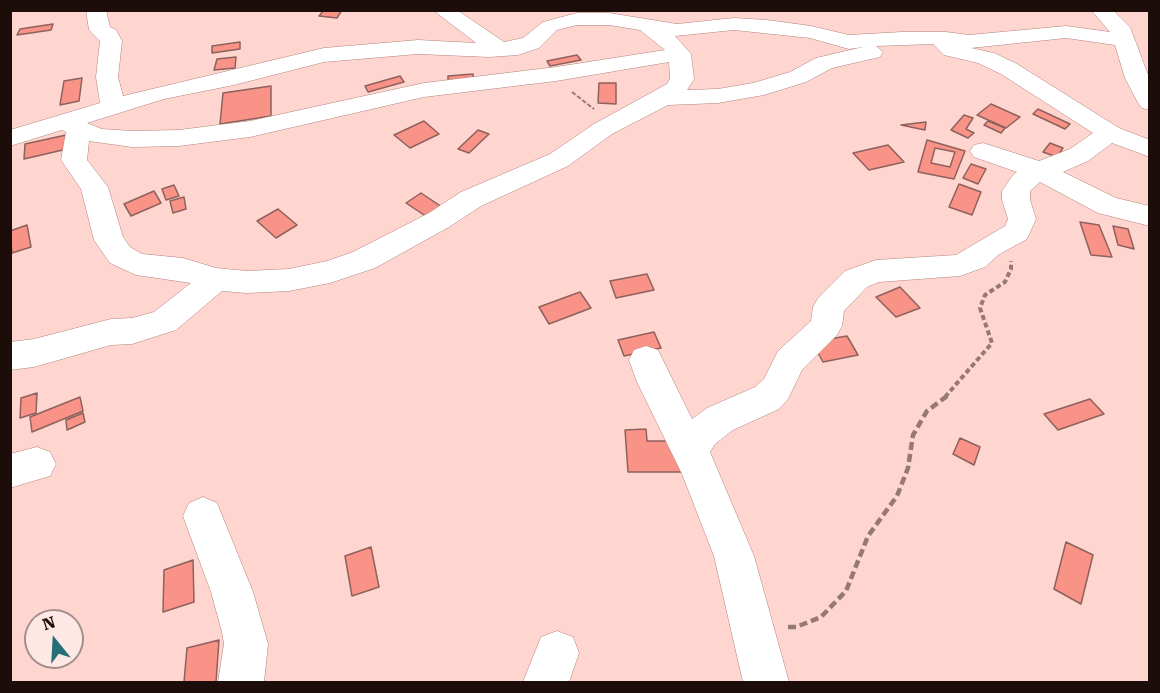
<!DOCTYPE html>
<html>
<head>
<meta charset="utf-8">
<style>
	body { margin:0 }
	#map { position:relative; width:1160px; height:693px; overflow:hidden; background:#fed5cf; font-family:"Roboto Serif",serif }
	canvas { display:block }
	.frame { position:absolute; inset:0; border:12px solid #1c0c0a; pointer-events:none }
	.north { position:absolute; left:24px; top:609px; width:60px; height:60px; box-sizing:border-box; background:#fde8e5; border:2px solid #a3908d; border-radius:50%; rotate:342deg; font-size:16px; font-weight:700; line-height:24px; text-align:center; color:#1c0c0a }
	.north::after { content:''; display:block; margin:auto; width:21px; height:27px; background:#266f79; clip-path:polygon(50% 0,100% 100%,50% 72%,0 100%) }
</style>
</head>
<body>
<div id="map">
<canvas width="1160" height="693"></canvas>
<div class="frame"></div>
<div class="north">N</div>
</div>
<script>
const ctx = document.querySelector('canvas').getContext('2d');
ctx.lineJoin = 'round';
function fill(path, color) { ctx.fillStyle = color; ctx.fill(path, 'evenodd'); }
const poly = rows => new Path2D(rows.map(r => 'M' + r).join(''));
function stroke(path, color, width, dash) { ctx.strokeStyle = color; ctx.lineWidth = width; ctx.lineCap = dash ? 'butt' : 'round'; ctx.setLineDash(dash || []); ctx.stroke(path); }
const building = poly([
	[324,10,342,10,337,18,319,16,324,10],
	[53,24,51,30,17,35,20,29,53,24],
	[240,42,240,49,212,53,212,46,240,42],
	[577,55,581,60,550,66,547,61,577,55],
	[236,57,235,68,214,70,217,59,236,57],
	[473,74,474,81,448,83,448,76,473,74],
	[400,76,404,82,368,92,365,86,400,76],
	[82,78,79,101,60,105,64,81,82,78],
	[599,83,616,83,616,104,598,103,599,83],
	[271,86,271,116,220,124,223,93,271,86],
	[991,104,1020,117,1006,128,977,115,991,104],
	[1038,109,1070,124,1065,129,1033,114,1038,109],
	[964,115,973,118,966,129,974,133,968,138,951,130,964,115],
	[424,121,439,134,410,148,394,135,424,121],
	[988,121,1005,128,1001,133,984,125,988,121],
	[926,122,925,130,901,125,926,122],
	[478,130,489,134,469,153,458,149,478,130],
	[66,135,67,149,24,159,25,144,66,135],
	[927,140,965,151,954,179,918,172,927,140],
	[935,148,955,152,950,167,931,163,935,148],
	[1050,143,1063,148,1057,157,1043,152,1050,143],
	[888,145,904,162,869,170,853,153,888,145],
	[971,164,986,169,978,184,963,178,971,164],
	[959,184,981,192,972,215,949,207,959,184],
	[174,185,179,196,166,200,162,189,174,185],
	[154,191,161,203,131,216,124,204,154,191],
	[421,193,445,209,430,219,406,203,421,193],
	[184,197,186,209,173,213,170,201,184,197],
	[278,209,297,225,276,238,257,221,278,209],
	[1080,222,1099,225,1112,257,1091,255,1080,222],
	[27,225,31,247,12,253,10,231,27,225],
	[1113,226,1128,229,1134,249,1118,245,1113,226],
	[647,274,654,290,616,298,610,281,647,274],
	[900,287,920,308,896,317,876,297,900,287],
	[580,292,591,308,549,324,539,307,580,292],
	[654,332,661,348,624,356,618,340,654,332],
	[847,336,858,355,823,362,812,342,847,336],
	[37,393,36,413,20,418,21,398,37,393],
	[80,397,83,411,32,432,30,417,80,397],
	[1090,399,1104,414,1058,430,1044,414,1090,399],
	[83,413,85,422,67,430,66,420,83,413],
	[646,429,647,441,681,441,684,472,628,472,625,430,646,429],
	[960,438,980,447,974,465,953,454,960,438],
	[1066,542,1093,555,1081,604,1054,589,1066,542],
	[371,547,379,587,352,596,345,556,371,547],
	[193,560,194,602,163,612,164,570,193,560],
	[219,640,216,682,184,682,187,648,219,640]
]);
const pathFar2 = poly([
	[572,92,594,109]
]);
const pathFar1 = poly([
	[945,397,992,343,980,308,985,295,1005,282,1011,269,1011,261]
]);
const path = poly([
	[788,627,796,627,821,617,846,591,868,536,897,496,908,468,913,435,927,411,947,396]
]);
const minor = poly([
	[86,10,106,10,110,27,116,30,122,41,118,77,123,96,324,48,418,40,476,43,433,10,457,10,504,42,523,38,543,22,577,13,609,13,677,24,734,18,767,20,811,26,849,35,902,32,946,32,969,35,1066,26,1110,32,1091,10,1113,10,1130,27,1150,80,1150,110,1142,108,1138,103,1125,78,1115,45,1066,38,971,48,994,53,1017,64,1119,128,1150,140,1150,157,1112,143,1088,161,1063,172,1116,198,1150,206,1150,226,1098,213,1040,182,1030,191,1030,200,1036,219,1027,239,998,255,985,267,960,276,879,282,867,287,844,311,842,326,837,335,802,370,788,399,779,409,733,430,715,444,710,452,754,556,789,682,743,682,714,556,682,474,637,382,629,360,634,350,646,346,658,350,692,419,707,408,755,387,764,379,778,351,811,321,813,307,818,298,845,271,876,260,956,255,1005,226,1008,219,1002,200,1002,191,1013,175,1017,172,974,157,970,151,974,145,983,143,1039,161,1070,149,1093,133,1001,74,978,63,944,55,933,44,876,46,883,52,880,57,832,68,806,82,764,95,718,103,668,105,612,134,568,166,481,206,449,227,375,268,330,283,289,291,247,293,222,291,176,330,132,344,111,345,34,367,10,370,10,342,34,339,111,319,132,318,154,312,191,283,136,275,110,263,94,240,81,189,61,160,66,132,62,130,10,146,10,130,100,103,96,77,100,41,89,30,86,10],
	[577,25,609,25,640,30,665,50,556,67,424,83,250,121,179,130,132,131,102,129,87,123,164,99,234,85,324,62,418,54,489,57,518,55,539,48,557,30,577,25],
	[734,30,810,38,849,49,863,47,816,58,790,72,753,83,718,89,687,90,694,79,691,54,675,36,734,30],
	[669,62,670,79,667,84,594,124,550,154,461,192,429,213,353,252,327,261,289,269,247,271,216,268,183,258,142,254,130,247,123,237,108,187,87,160,89,141,132,147,179,146,250,137,424,97,556,81,669,62],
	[37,447,50,452,56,464,50,476,10,488,10,454,37,447],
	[203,497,217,503,253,592,268,644,264,682,218,682,224,644,222,632,211,592,183,516,189,503,203,497],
	[557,631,573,637,579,653,569,682,523,682,541,637,557,631]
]);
fill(building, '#f99388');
stroke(building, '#8e615c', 1.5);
stroke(minor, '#b2837d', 1);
stroke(pathFar2, '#967874', 2, [4.5, 2]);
stroke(pathFar1, '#967874', 4, [5, 3]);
stroke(path, '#967874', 4.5, [8, 4]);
fill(minor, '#fff');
</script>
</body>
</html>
